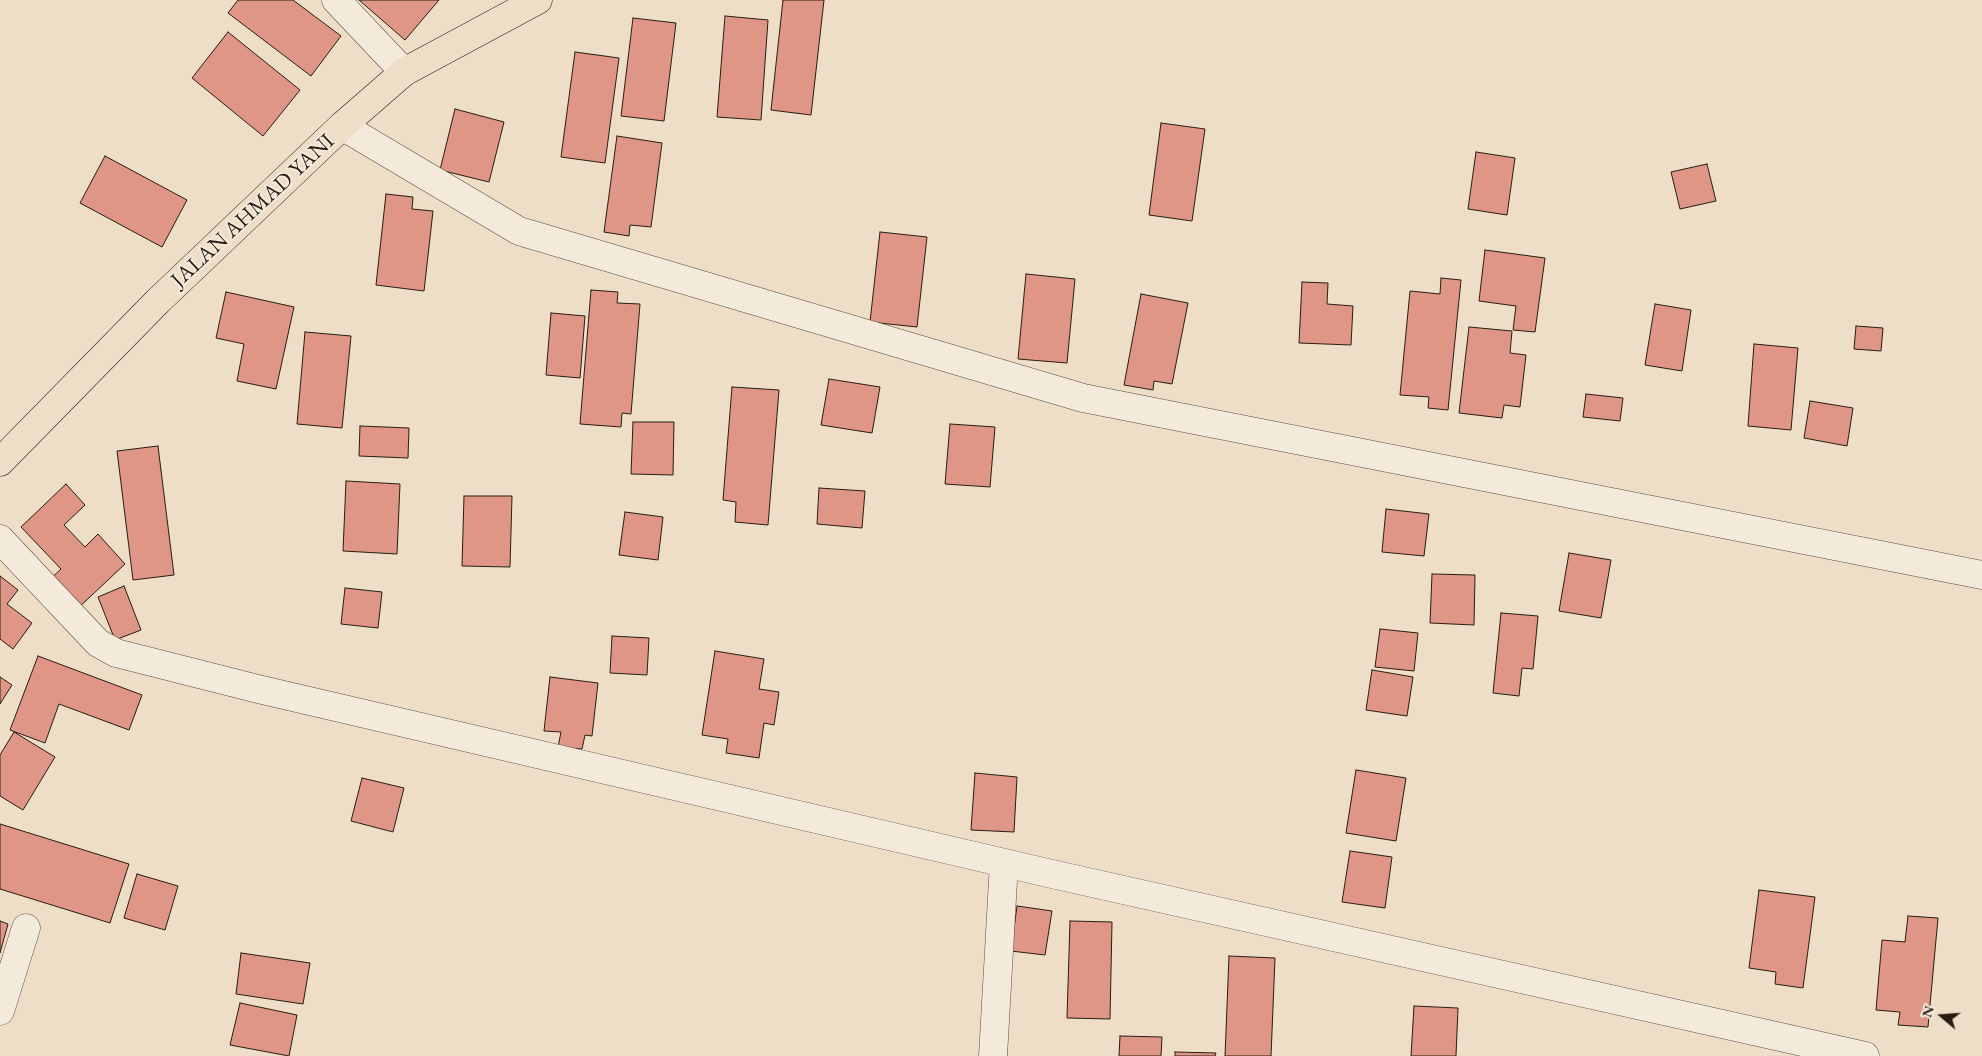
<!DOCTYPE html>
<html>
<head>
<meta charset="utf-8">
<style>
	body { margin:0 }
	#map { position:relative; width:1982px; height:1056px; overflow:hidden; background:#eedec7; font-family:"EB Garamond",serif }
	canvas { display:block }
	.north { position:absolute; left:1917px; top:991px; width:50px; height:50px; -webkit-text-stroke:4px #f4eadb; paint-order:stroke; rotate:288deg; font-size:14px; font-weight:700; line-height:20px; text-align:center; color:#281c12 }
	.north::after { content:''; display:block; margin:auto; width:18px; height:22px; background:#281c12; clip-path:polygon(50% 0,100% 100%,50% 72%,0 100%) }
</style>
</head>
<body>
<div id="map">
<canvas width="1982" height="1056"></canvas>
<div class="north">N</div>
</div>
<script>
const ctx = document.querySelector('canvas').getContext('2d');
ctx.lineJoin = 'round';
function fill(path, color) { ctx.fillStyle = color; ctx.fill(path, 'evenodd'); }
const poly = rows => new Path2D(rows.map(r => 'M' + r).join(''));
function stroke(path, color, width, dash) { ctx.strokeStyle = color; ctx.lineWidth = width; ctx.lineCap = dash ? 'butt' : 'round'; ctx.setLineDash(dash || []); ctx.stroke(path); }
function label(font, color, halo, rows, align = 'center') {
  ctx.font = font + ' "EB Garamond",serif'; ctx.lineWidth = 4; ctx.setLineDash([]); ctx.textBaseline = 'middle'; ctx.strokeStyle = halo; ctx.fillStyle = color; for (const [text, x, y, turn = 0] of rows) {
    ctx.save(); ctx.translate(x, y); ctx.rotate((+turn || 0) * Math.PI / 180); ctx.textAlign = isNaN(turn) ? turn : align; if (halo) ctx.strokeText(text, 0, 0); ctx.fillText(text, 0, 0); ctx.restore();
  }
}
const building = poly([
	[238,0,293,0,341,36,311,76,228,13,238,0],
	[359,0,439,0,405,40,359,0],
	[783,0,824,0,811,115,771,110,783,0],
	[725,16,768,20,761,120,717,117,725,16],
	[633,18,676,23,664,121,621,116,633,18],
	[228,32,300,90,263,136,192,78,228,32],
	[575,52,619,58,605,163,561,157,575,52],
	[455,109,504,122,489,182,440,170,455,109],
	[1161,123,1205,129,1192,221,1149,215,1161,123],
	[617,136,662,143,651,227,630,225,629,236,604,232,617,136],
	[1476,152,1515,158,1507,215,1468,209,1476,152],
	[105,156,187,200,162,247,80,203,105,156],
	[1707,164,1716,201,1680,209,1671,172,1707,164],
	[386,194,413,197,412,209,433,211,424,291,376,285,386,194],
	[880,232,927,237,917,327,870,322,880,232],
	[1485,250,1545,258,1535,332,1513,330,1516,306,1479,301,1485,250],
	[1026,274,1075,279,1067,363,1018,359,1026,274],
	[1441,278,1461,280,1448,410,1428,408,1429,397,1400,395,1410,291,1440,294,1441,278],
	[1302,282,1328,283,1327,304,1353,306,1351,345,1299,343,1302,282],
	[591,290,618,292,617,303,640,304,631,414,622,413,621,427,580,424,591,290],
	[226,292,294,307,276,389,237,381,244,344,216,338,226,292],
	[1141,294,1188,303,1172,384,1154,381,1153,390,1124,385,1141,294],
	[1655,304,1691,310,1682,371,1645,365,1655,304],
	[551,313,585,316,580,378,546,375,551,313],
	[1856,326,1883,328,1881,351,1854,349,1856,326],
	[1469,327,1512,331,1510,353,1526,355,1520,407,1504,405,1502,418,1459,413,1469,327],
	[305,332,351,336,342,428,297,424,305,332],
	[1754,344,1798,348,1791,430,1748,426,1754,344],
	[829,379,880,387,872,433,821,425,829,379],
	[732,387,779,390,768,525,735,522,736,502,723,500,732,387],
	[1586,394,1623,398,1620,421,1583,417,1586,394],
	[1810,401,1853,408,1847,446,1804,438,1810,401],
	[633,422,674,422,673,475,631,474,633,422],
	[950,424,995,427,990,487,945,484,950,424],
	[360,426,409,428,408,458,359,456,360,426],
	[158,446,174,575,133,580,117,451,158,446],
	[346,481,400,484,397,554,343,551,346,481],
	[66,484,85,505,64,525,85,547,98,534,125,564,75,611,48,581,61,569,21,527,66,484],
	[819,488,865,491,862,528,817,524,819,488],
	[464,496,512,496,510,567,462,566,464,496],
	[1386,509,1429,514,1424,556,1382,552,1386,509],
	[625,512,663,517,658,560,619,555,625,512],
	[1569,553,1611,560,1601,618,1559,611,1569,553],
	[1432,574,1475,575,1474,625,1430,623,1432,574],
	[0,576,18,590,7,604,32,623,13,649,0,639,0,576],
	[124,586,141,630,115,640,98,597,124,586],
	[345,588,382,592,378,628,341,624,345,588],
	[1501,613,1538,616,1533,669,1522,668,1519,696,1493,693,1501,613],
	[1380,629,1418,633,1414,671,1375,667,1380,629],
	[612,636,649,638,647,675,610,673,612,636],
	[715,651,764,659,759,689,779,692,774,725,764,723,759,758,726,753,728,739,702,735,715,651],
	[38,656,142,695,129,730,59,704,45,743,10,730,38,656],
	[1372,670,1413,677,1407,716,1366,710,1372,670],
	[0,677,12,685,0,704,0,677],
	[550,677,598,683,592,736,585,735,582,749,558,747,561,732,544,731,550,677],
	[14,732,55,757,23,810,0,796,0,755,14,732],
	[1356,770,1406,778,1396,841,1346,833,1356,770],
	[975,773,1017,777,1014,832,971,830,975,773],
	[362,778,404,788,393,832,351,821,362,778],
	[0,824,129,864,110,923,0,889,0,824],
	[1350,851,1392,857,1385,908,1342,902,1350,851],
	[137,874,178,886,165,930,124,918,137,874],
	[1759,890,1815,897,1803,988,1775,984,1776,972,1749,968,1759,890],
	[1017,906,1052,911,1045,955,1011,951,1017,906],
	[1908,916,1938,918,1928,1027,1898,1025,1900,1012,1876,1010,1882,940,1905,942,1908,916],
	[0,921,8,924,0,953,0,921],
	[1070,921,1112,922,1110,1019,1067,1018,1070,921],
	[241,953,310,963,303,1004,236,994,241,953],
	[1229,956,1275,958,1271,1056,1225,1056,1229,956],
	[240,1003,297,1015,289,1056,230,1045,240,1003],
	[1414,1006,1458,1008,1456,1056,1411,1056,1414,1006],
	[1120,1036,1162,1037,1161,1056,1119,1056,1120,1036],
	[1175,1052,1216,1053,1215,1056,1175,1056,1175,1052]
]);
const minor = poly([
	[336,0,404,72],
	[342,126,519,231,1083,398,1982,575],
	[0,539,98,643,116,653,258,689,1052,874,1865,1056],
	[0,1011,26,928],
	[993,1056,1004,863]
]);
const highway = poly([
	[0,462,158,301,342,126,404,72,538,0]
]);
const streetNames = [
	["JALAN AHMAD YANI",253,211,-43]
];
fill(building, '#df9686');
stroke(building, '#281c12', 1);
stroke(minor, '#5a4c3f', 29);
stroke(highway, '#281c12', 29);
stroke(minor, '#f4eadb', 28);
stroke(highway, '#eedec7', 28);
label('22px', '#281c12', '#f4eadb', streetNames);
</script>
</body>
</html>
